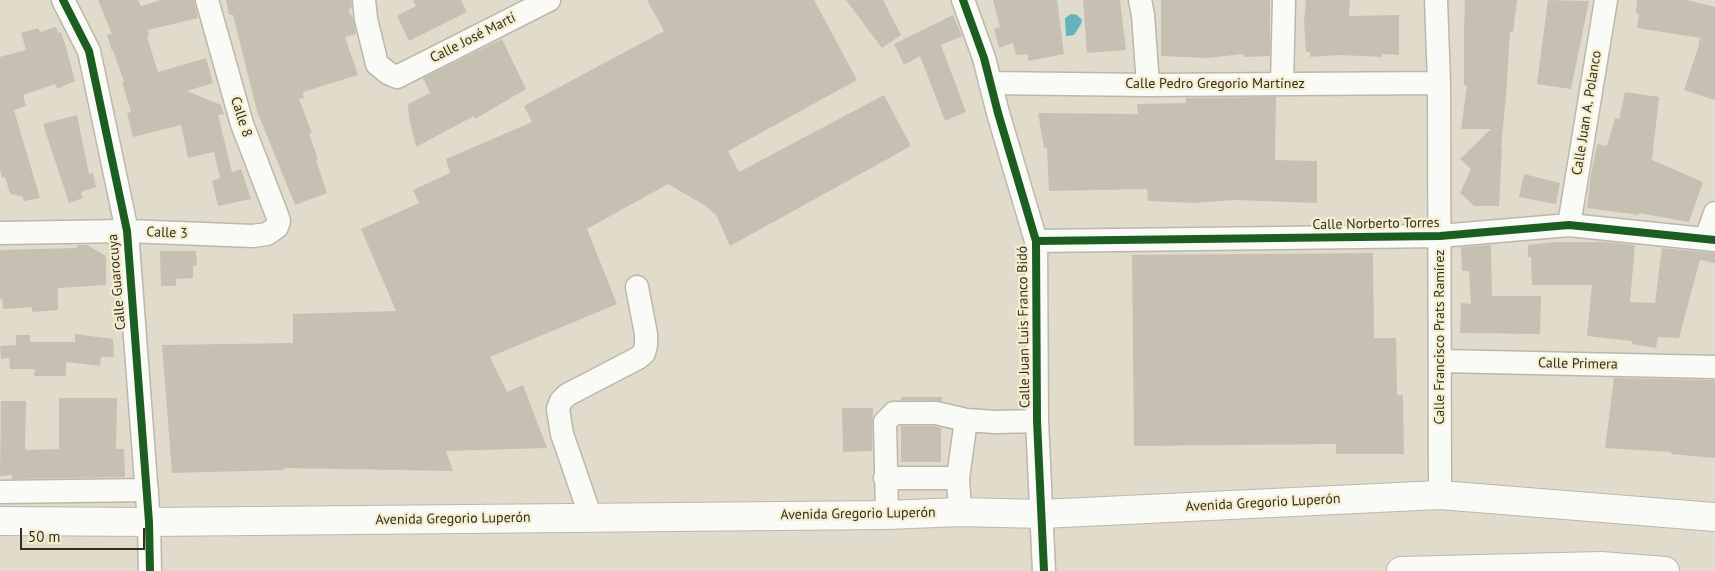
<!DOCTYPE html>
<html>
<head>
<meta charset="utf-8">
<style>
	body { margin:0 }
	#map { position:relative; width:1715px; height:571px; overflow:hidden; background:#e0dbca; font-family:"PT Sans",sans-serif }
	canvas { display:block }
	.scale { position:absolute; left:20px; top:528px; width:125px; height:22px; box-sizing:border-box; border:2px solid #322f23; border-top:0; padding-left:6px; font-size:15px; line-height:18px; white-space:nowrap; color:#322f23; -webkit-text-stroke:4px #f5eecf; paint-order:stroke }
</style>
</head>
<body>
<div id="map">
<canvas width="1715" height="571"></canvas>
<div class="scale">50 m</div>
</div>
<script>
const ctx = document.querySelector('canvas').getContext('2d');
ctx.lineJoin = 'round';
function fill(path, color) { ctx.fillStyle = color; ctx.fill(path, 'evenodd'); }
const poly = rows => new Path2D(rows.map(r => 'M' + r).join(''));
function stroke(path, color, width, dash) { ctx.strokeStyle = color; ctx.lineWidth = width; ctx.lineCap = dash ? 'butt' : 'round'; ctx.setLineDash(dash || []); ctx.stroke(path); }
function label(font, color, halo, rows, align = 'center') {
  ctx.font = font + ' "PT Sans",sans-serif'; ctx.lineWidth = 4.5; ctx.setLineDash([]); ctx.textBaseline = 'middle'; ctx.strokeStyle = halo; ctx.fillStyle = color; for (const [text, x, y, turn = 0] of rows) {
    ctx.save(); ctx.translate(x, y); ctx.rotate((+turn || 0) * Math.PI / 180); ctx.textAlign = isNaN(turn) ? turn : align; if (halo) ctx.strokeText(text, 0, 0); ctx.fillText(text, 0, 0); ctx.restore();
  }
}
const water = poly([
	[1071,14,1077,15,1082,20,1081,24,1074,35,1066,36,1065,18]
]);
const building = poly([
	[98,0,138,0,141,6,161,0,194,0,198,18,148,30,149,36,147,37,158,72,206,58,213,83,187,91,221,105,224,114,218,115,232,172,241,169,251,199,218,206,212,181,220,178,214,152,188,158,181,125,133,137,127,113,131,112,122,82,124,82,113,50,112,51,107,35,112,34],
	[226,0,351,0,352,7,348,11,353,17,356,34,345,37,358,75,303,92,304,98,299,99,312,133,309,134,318,159,316,160,327,193,295,205,257,111,233,15,229,15],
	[413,0,461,0,467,12,409,41,397,16,416,6],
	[647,0,814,0,857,80,728,151,739,172,884,95,911,146,730,246,716,215,704,205,668,184,587,229,617,304,490,357,507,392,523,385,547,448,446,451,453,471,284,468,284,470,172,473,162,345,293,343,293,314,396,311,361,229,419,203,413,190,450,173,446,159,532,122,524,106,664,31],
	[846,0,883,0,901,35,882,48],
	[993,0,1057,0,1064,54,1028,61,1028,54,1016,55,1013,43,999,48,994,29,1000,27],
	[1083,0,1120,0,1126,50,1087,53],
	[1161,0,1270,0,1270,56,1244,57,1244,54,1207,58,1161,56],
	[1306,0,1350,0,1349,16,1399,15,1399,55,1382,54,1382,57,1341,55,1310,57,1310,52,1306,52,1304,22],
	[1465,0,1517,0,1513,32,1510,32,1506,96,1501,147,1502,147,1499,206,1474,206,1460,193,1471,169,1460,159,1491,129,1461,129,1467,85,1464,85,1464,29],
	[1548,0,1589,1,1571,89,1537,84],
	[1637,0,1687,0,1715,7,1715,100,1684,90,1699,45,1698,45,1700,38,1637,28,1639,15,1636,13],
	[953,15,962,36,941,45,966,112,945,121,920,56,904,65,894,44],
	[56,27,58,33,61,32,66,47,75,81,57,89,55,84,23,95,26,106,14,110,40,198,24,201,22,196,10,194,5,177,2,178,0,170,0,57,26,50,21,33,38,28,40,32],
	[502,39,526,89,475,119,474,116,416,147,409,118,408,104,430,93,423,78],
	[1625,92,1659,97,1652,160,1703,182,1689,222,1639,213,1639,215,1587,208,1591,174,1597,144,1607,146,1615,118,1619,119],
	[1276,97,1275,160,1317,161,1317,203,1234,200,1195,203,1148,201,1147,189,1049,191,1047,148,1044,148,1038,113,1138,114,1137,104,1186,103,1186,98],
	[77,115,89,174,93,173,96,187,81,192,83,198,69,203,43,124],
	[1524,174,1560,183,1556,204,1519,197],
	[1556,242,1605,242,1635,245,1630,302,1655,303,1662,248,1715,253,1715,263,1700,260,1679,338,1658,337,1656,348,1632,344,1632,341,1587,336,1592,285,1532,285,1531,257,1528,257,1528,245],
	[78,245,87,245,106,256,106,285,58,288,58,310,32,312,32,307,3,309,2,299,0,299,0,250,76,248],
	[1491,245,1492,296,1541,296,1540,334,1460,333,1461,303,1471,304,1469,271,1462,271,1461,247],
	[160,251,196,251,197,265,193,266,193,278,176,279,176,286,161,286],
	[1373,253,1374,338,1396,338,1397,395,1403,395,1404,454,1336,454,1336,444,1134,446,1132,255],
	[75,334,113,339,114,357,101,357,100,366,66,362,66,376,34,376,35,369,10,369,9,358,1,359,0,346,16,345,16,335,30,335,30,342,75,342],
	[1614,378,1715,380,1715,458,1671,454,1671,452,1605,448],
	[901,397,942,397,942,401,901,400],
	[59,398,117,398,116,449,124,449,125,477,12,479,12,475,0,476,1,401,26,401,25,450,59,449],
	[842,408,873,408,872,451,843,452],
	[901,426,934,426,941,428,941,462,901,462]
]);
const minor = poly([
	[63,0,89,51,127,231,149,522,150,571],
	[364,0,366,19,377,64,388,73,397,77,549,0],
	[963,0,984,58,998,113,1036,241,1037,421,1044,571],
	[1140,0,1143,15,1148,85],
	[1436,0,1439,83,1440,495],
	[990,83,1148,85,1439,83],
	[1282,84,1284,0],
	[1569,225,1606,0],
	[0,233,127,231,253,236,267,234,277,227,279,221,277,215,242,124,207,0],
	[1706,239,1715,213],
	[1036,241,1440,236,1569,225,1715,240],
	[1441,361,1715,367],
	[885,478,958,478],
	[0,492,147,490],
	[960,512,958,478,966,420,995,422,1037,421],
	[887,515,885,422,894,413,936,413,966,420],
	[591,518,562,434,558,409,561,401,567,395,638,358,644,353,646,345,646,334,637,287]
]);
const major = poly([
	[0,521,149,522,887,515,960,512,1042,514,1440,495,1715,517],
	[1401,571,1601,566,1665,571]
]);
const cycleway = poly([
	[63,0,89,51,127,231,149,522,150,571],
	[963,0,984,58,998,113,1036,241,1037,421,1044,571],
	[1036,241,1440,236,1569,225,1715,240]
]);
const streetNames = [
	["Calle José Martí",473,38,-27],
	["Calle Pedro Gregorio Martínez",1215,84],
	["Calle Juan A. Polanco",1587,113,-81],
	["Calle 8",241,117,72],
	["Calle Norberto Torres",1376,224,-1],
	["Calle 3",167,233,2],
	["Calle Guarocuya",117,282,-95],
	["Calle Juan Luis Franco Bidó",1024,327,-91],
	["Calle Francisco Prats Ramírez",1440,337,-90],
	["Calle Primera",1578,364,1],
	["Avenida Gregorio Luperón",1263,503,-3],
	["Avenida Gregorio Luperón",858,514,-1],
	["Avenida Gregorio Luperón",453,519,-1]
];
fill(water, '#64b2be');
fill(building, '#c6c0b3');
stroke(minor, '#bbb8ab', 25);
stroke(major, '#bbb8ab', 30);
stroke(minor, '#fafaf7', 22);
stroke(major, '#fafaf7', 28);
stroke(cycleway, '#1b5e20', 8);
label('14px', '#322f23', '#f5eecf', streetNames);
</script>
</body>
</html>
